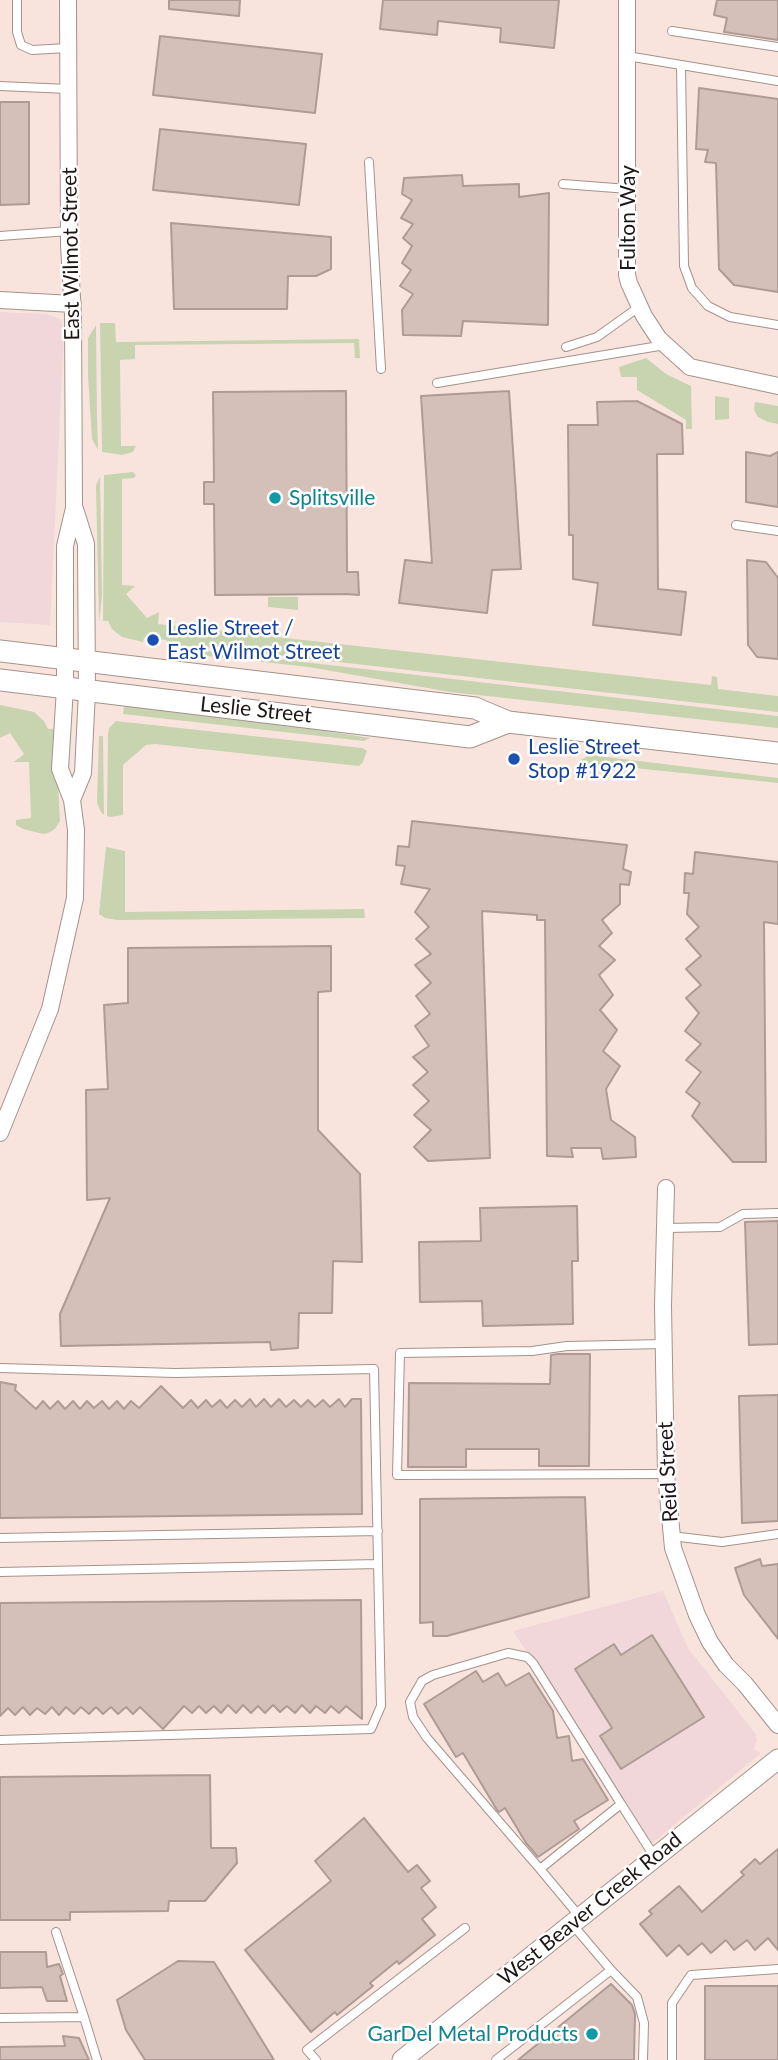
<!DOCTYPE html>
<html>
<head>
<meta charset="utf-8">
<style>
	body { margin:0 }
	canvas { display:block; background:#f8e4dd }
</style>
</head>
<body>
<canvas width="778" height="2060"></canvas>
<script>
const ctx = document.querySelector('canvas').getContext('2d');
ctx.lineJoin = 'round';
function fill(path, color) { ctx.fillStyle = color; ctx.fill(path, 'evenodd'); }
const poly = rows => new Path2D(rows.map(r => 'M' + r).join(''));
function stroke(path, color, width, dash) { ctx.strokeStyle = color; ctx.lineWidth = width; ctx.lineCap = dash ? 'butt' : 'round'; ctx.setLineDash(dash || []); ctx.stroke(path); }
function label(font, color, halo, rows, align = 'center') {
  ctx.font = font + ' Lato,sans-serif'; ctx.lineWidth = 5; ctx.setLineDash([]); ctx.textBaseline = 'middle'; ctx.strokeStyle = halo; ctx.fillStyle = color; for (const [text, x, y, turn = 0] of rows) {
    ctx.save(); ctx.translate(x, y); ctx.rotate((+turn || 0) * Math.PI / 180); ctx.textAlign = isNaN(turn) ? turn : align; if (halo) ctx.strokeText(text, 0, 0); ctx.fillText(text, 0, 0); ctx.restore();
  }
}
const commercial = poly([
	[0,312,46,314,60,319,64,332,50,625,0,622],
	[663,1591,688,1648,755,1733,757,1741,754,1749,761,1753,651,1844,513,1631]
]);
const green = poly([
	[100,323,115,323,116,342,359,339,360,358,355,358,354,343,135,345,135,359,120,360,121,446,136,446,133,452,122,455,102,452],
	[96,325,97,415,98,450,92,439,88,376,88,338],
	[646,358,666,374,691,386,692,429,686,429,686,420,637,390,637,377,621,377,619,367],
	[715,396,729,398,729,419,715,420],
	[755,402,778,406,778,424,768,422,758,417,754,410],
	[133,472,136,475,134,478,122,479,122,585,135,586,126,594,147,618,159,612,158,624,711,685,712,676,717,677,718,689,778,696,778,712,206,647,167,645,167,640,144,638,143,642,122,637,112,629,108,621,103,621,104,475],
	[100,477,102,596,99,622,96,485],
	[268,597,298,597,298,610,268,607],
	[191,651,206,651,778,716,778,728,450,692,309,667,190,654],
	[0,705,34,712,44,721,48,729,55,729,60,821,55,829,48,833,43,834,23,829,16,825,16,820,31,818,29,762,14,762,24,754,10,733,0,738],
	[124,707,135,707,263,721,370,738,364,741,123,714],
	[116,721,362,748,367,751,363,762,359,766,155,744,146,745,123,765,123,815,110,817,107,816,108,734,109,728],
	[99,736,103,736,104,815,101,812,97,803],
	[590,755,778,778,778,783,577,762],
	[106,847,125,851,125,912,364,909,365,918,117,920,105,918,99,914]
]);
const building = poly([
	[169,0,240,0,239,16,169,9,169,0],
	[383,0,559,0,554,48,500,42,501,28,438,21,437,35,380,29,383,0],
	[717,0,778,0,778,40,724,32,727,18,714,15,717,0],
	[160,36,322,54,315,113,153,95,160,36],
	[699,88,778,99,778,292,734,285,719,269,716,163,705,162,708,150,696,149,699,88],
	[0,102,29,102,29,204,0,205,0,102],
	[160,129,306,144,299,205,153,190,160,129],
	[462,175,463,186,519,184,519,197,549,193,548,325,463,321,461,336,403,335,402,310,413,294,400,286,411,270,402,263,412,246,403,238,413,224,401,218,412,200,402,194,404,178,462,175],
	[171,223,331,237,331,269,316,276,288,276,287,309,174,309,171,223],
	[346,391,347,572,358,572,359,595,346,594,215,595,214,504,204,504,204,482,214,482,213,392,346,391],
	[509,391,521,569,492,570,487,613,399,603,405,560,432,563,421,396,509,391],
	[637,401,682,424,683,454,657,454,658,589,686,592,681,635,593,625,598,583,573,579,573,535,569,535,568,425,598,425,597,402,637,401],
	[746,452,770,456,778,452,778,507,746,502,746,452],
	[747,560,766,562,778,578,778,659,757,657,748,645,747,560],
	[412,821,627,845,623,869,631,872,629,885,620,884,620,904,602,920,612,933,599,946,615,960,599,975,613,995,600,1010,617,1030,603,1051,620,1066,606,1089,611,1120,635,1137,636,1157,603,1159,601,1148,571,1148,573,1157,547,1156,545,920,537,920,537,915,482,911,490,1158,428,1161,414,1147,431,1130,414,1115,429,1101,413,1085,428,1072,413,1057,429,1046,415,1026,430,1014,416,996,431,983,415,965,431,954,416,939,429,927,415,912,430,889,401,884,405,866,396,865,398,846,409,847,412,821],
	[695,852,778,862,778,924,764,922,766,1162,733,1162,692,1116,700,1103,686,1092,701,1072,686,1060,701,1044,685,1031,699,1013,686,998,701,985,686,969,701,956,686,939,699,927,687,914,689,893,684,893,685,873,693,874,695,852],
	[331,946,331,991,318,992,318,1130,360,1174,362,1262,333,1261,332,1313,299,1313,298,1348,271,1350,270,1342,61,1346,60,1314,110,1198,87,1200,86,1090,108,1089,104,1005,128,1003,128,948,331,946],
	[577,1206,578,1261,572,1261,573,1324,483,1326,482,1301,420,1302,419,1242,481,1241,480,1208,577,1206],
	[778,1221,778,1344,749,1345,745,1222,778,1221],
	[558,1354,590,1354,589,1466,539,1466,539,1449,466,1449,466,1467,408,1467,409,1383,550,1384,551,1355,558,1354],
	[0,1382,16,1385,15,1390,36,1409,43,1401,50,1409,58,1401,65,1409,73,1401,80,1409,87,1401,94,1408,102,1401,109,1409,117,1401,124,1409,131,1401,139,1408,161,1386,183,1408,191,1400,198,1408,206,1400,212,1407,220,1400,227,1408,235,1400,242,1407,250,1399,256,1407,264,1399,271,1407,279,1399,286,1407,294,1400,301,1407,308,1400,315,1407,323,1400,330,1407,339,1399,345,1407,352,1399,361,1399,362,1514,0,1518,0,1382],
	[778,1395,778,1521,742,1523,739,1396,778,1395],
	[585,1497,589,1597,447,1636,433,1636,433,1622,420,1623,420,1499,585,1497],
	[760,1559,762,1566,778,1564,778,1639,744,1595,735,1568,760,1559],
	[361,1600,362,1719,346,1706,339,1713,331,1706,325,1713,316,1706,310,1713,302,1705,295,1713,287,1706,280,1712,273,1705,265,1713,258,1706,251,1713,243,1705,236,1713,228,1705,221,1713,214,1706,206,1713,199,1706,192,1713,184,1706,163,1729,140,1707,133,1714,126,1707,118,1714,111,1707,103,1714,96,1707,89,1714,81,1707,74,1714,66,1707,59,1715,52,1707,45,1714,37,1708,30,1715,23,1707,15,1715,8,1708,0,1716,0,1603,361,1600],
	[652,1635,704,1717,621,1769,600,1736,612,1728,575,1669,614,1644,621,1655,652,1635],
	[476,1671,483,1682,498,1673,506,1686,529,1673,553,1711,557,1738,569,1736,572,1761,583,1759,608,1800,574,1821,579,1829,538,1857,526,1843,505,1808,499,1812,497,1810,463,1753,456,1757,424,1704,476,1671],
	[210,1775,211,1848,236,1848,237,1863,205,1901,169,1901,168,1911,70,1912,70,1920,0,1920,0,1777,210,1775],
	[364,1818,408,1872,417,1865,430,1881,421,1888,436,1907,422,1919,435,1935,399,1964,397,1961,370,1983,373,1986,337,2015,335,2012,311,2032,245,1950,331,1881,315,1861,364,1818],
	[778,1849,778,1950,768,1938,755,1950,747,1940,734,1950,726,1940,711,1953,702,1943,688,1955,679,1945,667,1956,640,1924,652,1914,649,1911,679,1886,702,1912,744,1875,741,1872,755,1859,760,1864,778,1849],
	[0,1952,46,1952,47,1967,59,1964,63,1974,60,1976,67,2001,47,2001,42,1987,0,1988,0,1952],
	[178,1961,214,1962,274,2060,145,2060,126,2030,117,2000,178,1961],
	[611,1984,632,2005,635,2014,634,2060,518,2060,611,1984],
	[705,1986,778,1986,778,2060,705,2060,705,1986],
	[63,2036,79,2038,89,2060,0,2060,0,2047,65,2046,63,2036]
]);
const service = poly([
	[17,0,17,32,21,45,32,50,68,48],
	[672,31,778,47],
	[627,56,778,81],
	[681,65,684,266,692,288,708,306,730,317,778,325],
	[0,86,68,89],
	[369,162,381,369],
	[563,184,628,189],
	[0,236,69,231],
	[566,347,597,337,639,307],
	[437,383,665,345],
	[736,525,778,531],
	[666,1228,720,1227,743,1214,778,1213],
	[664,1344,567,1346,532,1351,400,1353,397,1475,666,1474],
	[0,1368,175,1373,374,1369,381,1706,371,1729,0,1740],
	[671,1536,722,1542,778,1534],
	[0,1538,378,1531],
	[0,1572,378,1564],
	[540,1869,427,1738,413,1717,410,1702,422,1681,433,1675,508,1653,527,1657,533,1663,621,1804],
	[580,1917,540,1869,621,1804,654,1856],
	[611,1970,637,1997,644,2023,643,2060],
	[84,2017,97,2060],
	[0,2018,84,2017,56,1932],
	[316,2060,307,2050,465,1928],
	[496,2060,611,1970,572,1924],
	[672,2060,672,2003,691,1975,778,1969]
]);
const minor = poly([
	[627,0,627,275,629,283,644,316,659,339,690,367,778,386],
	[0,300,73,304],
	[72,800,83,773,87,691,86,544,75,509],
	[0,1133,50,1009,75,898,76,830,72,800,60,769,65,688,65,546,74,508,73,315,69,245,68,0],
	[666,1188,663,1306,666,1474,673,1548,697,1615,710,1642,726,1665,745,1684,778,1725]
]);
const tertiary = poly([
	[402,2060,778,1759]
]);
const secondary = poly([
	[0,651,475,708,508,722,778,753],
	[0,680,470,737,508,722]
]);
const markers = [
	[275,498,7,"#0f9aa8"],
	[153,640,7,"#1a4fb4"],
	[514,759,7,"#1a4fb4"],
	[592,2034,7,"#0f9aa8"]
];
const streetNames = [
	["Fulton Way",628,218,-90],
	["East Wilmot Street",71,254,-91],
	["Leslie Street",256,710,6],
	["Reid Street",668,1472,-93],
	["West Beaver Creek Road",590,1909,-39]
];
const cultureNames = [
	["Splitsville",289,498],
	["GarDel Metal Products",578,2034,"right"]
];
const transitNames = [
	["Leslie Street /",167,628],
	["East Wilmot Street",167,652],
	["Leslie Street",528,747],
	["Stop #1922",528,771]
];
fill(commercial, '#f2d7da');
fill(green, '#c8d4b0');
fill(building, '#d4c0b9');
stroke(building, '#ae9b95', 2);
stroke(service, '#a5928b', 10);
stroke(minor, '#a5928b', 18);
stroke(tertiary, '#a5928b', 21);
stroke(secondary, '#a5928b', 23);
stroke(service, '#fff', 8);
stroke(minor, '#fff', 16);
stroke(tertiary, '#fff', 19);
stroke(secondary, '#fff', 21);
for (const [x, y, r, color] of markers) { const dot = new Path2D(); dot.arc(x, y, r, 0, 2 * Math.PI); ctx.fillStyle = color; ctx.fill(dot); stroke(dot, '#fff', 2.5); }
label('21px', '#1d1614', '#fff', streetNames);
label('21px', '#0d838f', '#fff', cultureNames, 'left');
label('21px', '#164399', '#fff', transitNames, 'left');
</script>
</body>
</html>
